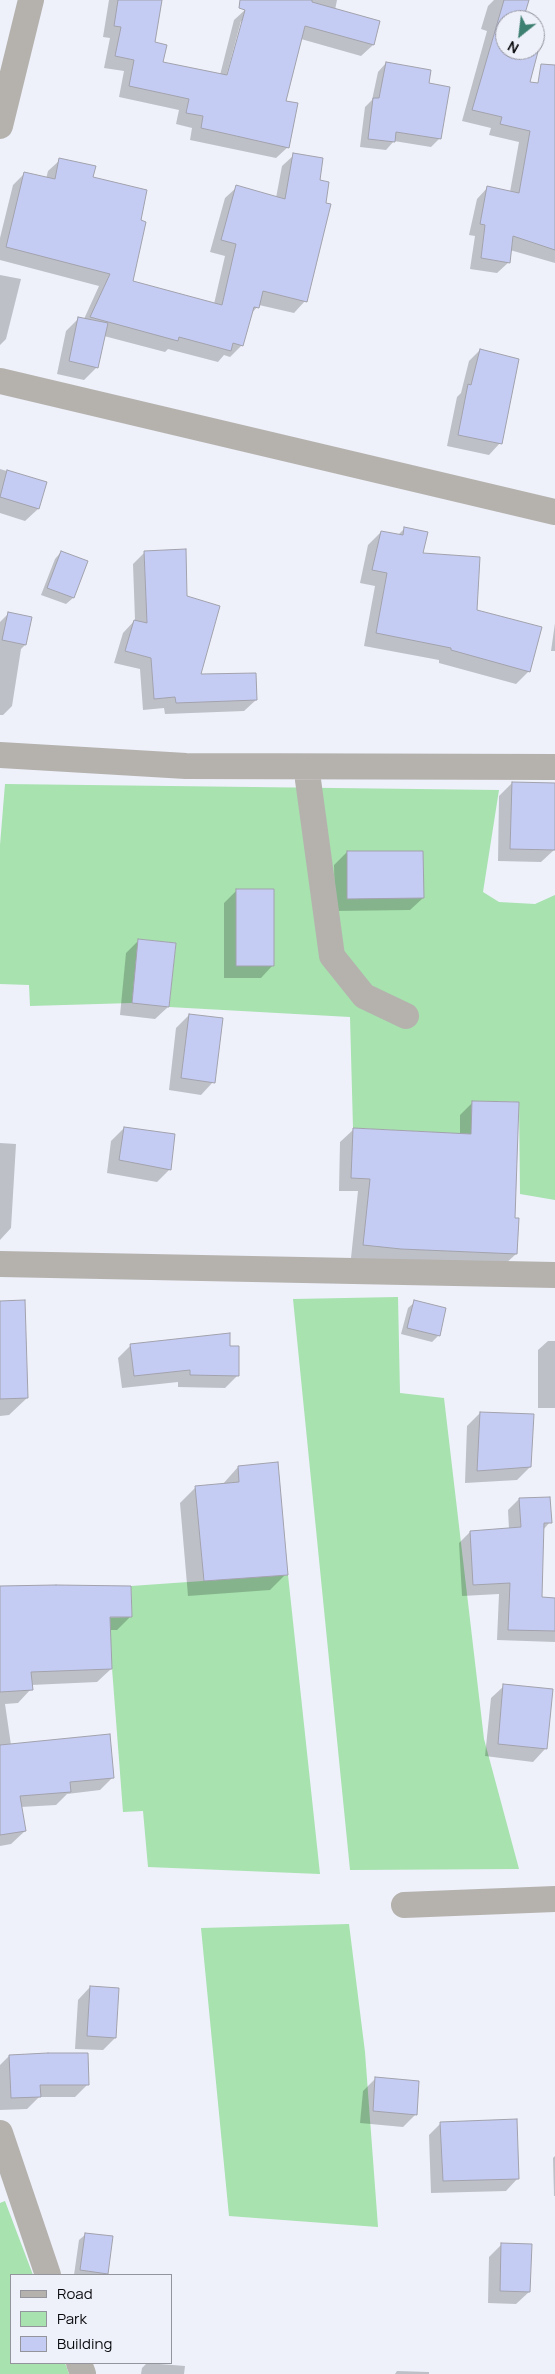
<!DOCTYPE html>
<html>
<head>
<meta charset="utf-8">
<style>
	body { margin:0 }
	#map { position:relative; width:555px; height:2374px; overflow:hidden; background:#eef0fa; font-family:Manrope,sans-serif }
	canvas { display:block }
	.legend { position:absolute; left:10px; top:2274px; width:162px; height:90px; box-sizing:border-box; background:#eef0fa; border:1px solid #93949c; margin:0; padding:6px 9px; list-style:none; font-size:15px; color:#0a0b0e }
	.legend li { display:flex; align-items:center; gap:10px; height:25px }
	.legend b { width:25px; border:1px solid #93949c }
	.north { position:absolute; left:495px; top:10px; width:50px; height:50px; box-sizing:border-box; background:#eef0fa; border:1px solid #93949c; border-radius:50%; rotate:209deg; font-size:14px; font-weight:700; line-height:20px; text-align:center; color:#0a0b0e }
	.north::after { content:''; display:block; margin:auto; width:18px; height:22px; background:#3d7f70; clip-path:polygon(50% 0,100% 100%,50% 72%,0 100%) }
</style>
</head>
<body>
<div id="map">
<canvas width="555" height="2374"></canvas>
<ul class="legend">
<li><b style="height:6px;background:#b5b2ae"></b>Road</li>
<li><b style="height:14px;background:#a7e2af"></b>Park</li>
<li><b style="height:14px;background:#c5ccf4"></b>Building</li>
</ul>
<div class="north">N</div>
</div>
<script>
const ctx = document.querySelector('canvas').getContext('2d');
ctx.lineJoin = 'round';
function fill(path, color) { ctx.fillStyle = color; ctx.fill(path, 'evenodd'); }
const poly = rows => new Path2D(rows.map(r => 'M' + r).join(''));
function stroke(path, color, width, dash) { ctx.strokeStyle = color; ctx.lineWidth = width; ctx.lineCap = dash ? 'butt' : 'round'; ctx.setLineDash(dash || []); ctx.stroke(path); }
const green = poly([
	[5,784,499,790,483,892,499,902,535,904,555,895,555,1200,520,1194,519,1102,472,1101,470,1178,432,1132,353,1128,350,1017,169,1007,176,943,138,939,132,1003,30,1006,29,985,0,984,0,845],
	[398,1297,400,1393,444,1398,484,1739,519,1869,350,1870,293,1299],
	[288,1575,320,1874,148,1867,143,1811,123,1812,111,1655,103,1618,132,1617,131,1586],
	[349,1924,365,2052,378,2227,229,2216,201,1928],
	[5,2201,33,2275,11,2275,11,2363,65,2363,69,2374,0,2374,0,2203]
]);
const shadow = poly([
	[109,0,161,0,154,43,162,63,220,75,234,20,246,9,276,0,337,0,335,10,373,45,361,56,301,39,285,102,288,147,276,158,190,140,192,128,176,124,179,110,119,97,124,71,104,68,110,38,103,37],
	[241,21,243,21,227,81,225,81],
	[494,0,514,0,522,20,505,20,505,50,535,50,535,44,539,45,529,83,555,87,555,263,510,250,509,262,497,273,470,269,475,236,469,235,477,199,488,187,510,192,519,142,489,135,491,128,462,121,487,31,481,29,488,6],
	[386,63,427,84,448,88,439,139,431,147,394,141,386,150,360,147,365,107,372,100,378,72],
	[294,155,305,301,294,313,259,305,250,315,242,345,230,357,224,355,218,362,168,349,165,352,104,336,97,367,84,380,57,374,66,331,79,318,84,319,99,286,0,260,0,238,13,185,25,173,46,179,48,171,60,160,92,178,139,221,132,282,214,304,225,256,210,252,225,198,237,187,276,198,282,166],
	[0,275,21,279,6,339,0,345],
	[480,350,500,443,489,455,447,446,457,397,461,393,469,361],
	[0,469,46,483,38,509,25,521,0,513],
	[405,528,422,555,476,611,529,671,516,684,439,663,439,660,364,646,375,586,360,583,368,545,381,532,397,536],
	[61,552,86,562,73,598,66,604,41,595,55,559],
	[145,552,186,597,199,676,256,700,244,711,165,714,164,708,143,710,140,669,114,663,123,633,135,620,133,564],
	[8,614,25,645,21,649,12,706,3,715,0,715,0,622],
	[555,623,555,651,551,651],
	[512,783,555,784,554,850,541,862,498,861,499,796],
	[347,852,423,898,410,910,335,911,334,865],
	[237,890,273,965,261,978,224,978,224,903],
	[139,940,168,1007,155,1019,120,1015,126,953],
	[189,1015,213,1082,201,1095,169,1090,176,1028],
	[473,1102,514,1219,516,1254,503,1266,388,1262,351,1258,358,1191,339,1191,340,1142,353,1130,460,1135,460,1115],
	[124,1128,170,1169,157,1182,107,1173,111,1141],
	[0,1143,16,1144,11,1228,0,1240],
	[0,1302,27,1398,9,1415,0,1416],
	[415,1302,438,1336,432,1342,401,1334,408,1308],
	[548,1341,555,1341,555,1408,538,1408,538,1350],
	[131,1345,228,1347,238,1375,225,1388,178,1387,178,1382,122,1388,118,1358],
	[480,1413,530,1467,517,1480,465,1483,467,1426],
	[238,1467,286,1574,270,1590,188,1596,180,1503,196,1487,222,1485],
	[519,1499,550,1522,543,1530,540,1599,555,1599,555,1642,497,1640,499,1594,462,1596,459,1543,470,1532,509,1529,508,1510],
	[14,1600,130,1617,117,1630,109,1630,111,1669,97,1682,31,1685,31,1689,18,1703,5,1704,11,1745,113,1777,100,1790,67,1794,56,1805,21,1807,25,1831,11,1844,0,1846,0,1645],
	[504,1686,551,1690,545,1749,533,1762,485,1756,491,1698],
	[90,1987,115,2038,103,2050,75,2049,78,2000],
	[9,2056,87,2085,75,2097,39,2097,27,2109,0,2110,0,2065],
	[376,2078,416,2114,403,2127,360,2123,363,2091],
	[441,2123,518,2178,506,2191,431,2193,429,2135],
	[555,2156,555,2196,554,2196,553,2158],
	[86,2234,111,2237,106,2275,74,2275,79,2240],
	[502,2244,529,2292,516,2304,488,2303,489,2257],
	[147,2363,185,2366,184,2374,141,2374,142,2368],
	[397,2371,429,2372,429,2374,395,2374]
]);
const building = poly([
	[118,0,162,0,155,42,167,45,163,62,227,75,245,10,239,8,240,0,312,0,312,2,380,21,374,45,305,26,286,101,298,103,289,148,201,128,203,116,186,113,189,99,129,86,134,60,115,56,121,27,114,26,118,0],
	[504,0,529,0,523,20,505,20,505,50,535,50,535,43,540,44,530,82,538,83,541,64,555,65,555,250,513,236,510,263,481,258,485,225,480,224,487,186,519,193,530,131,500,124,502,117,472,110,504,0],
	[386,62,431,70,429,83,450,87,441,139,396,132,395,142,368,139,373,98,379,98,386,62],
	[293,153,323,158,320,180,329,182,326,203,331,204,307,302,263,291,259,308,254,307,243,346,233,343,231,351,179,337,178,341,90,317,110,274,6,247,24,172,55,179,59,158,96,166,93,177,147,190,141,220,146,222,133,281,222,305,236,244,221,240,236,185,285,199,293,153],
	[78,317,108,323,98,368,69,361,78,317],
	[480,349,519,359,502,444,458,435,468,384,471,385,480,349],
	[7,470,47,482,39,509,0,497,7,470],
	[404,527,428,532,423,553,480,557,477,610,542,627,530,672,451,650,451,648,376,633,387,573,372,570,381,531,403,535,404,527],
	[186,549,187,596,220,606,201,674,256,673,257,700,176,703,175,697,154,699,151,658,125,651,134,620,147,623,144,551,186,549],
	[61,551,88,561,74,598,47,588,61,551],
	[8,612,32,617,26,645,2,640,8,612],
	[512,782,555,783,555,850,510,849,512,782],
	[347,851,423,851,424,898,347,899,347,851],
	[236,889,274,889,274,966,236,966,236,889],
	[138,939,176,943,169,1007,132,1003,138,939],
	[189,1014,223,1018,215,1083,181,1078,189,1014],
	[472,1101,519,1102,515,1218,519,1218,517,1254,401,1249,363,1245,370,1179,351,1178,353,1128,471,1134,472,1101],
	[124,1127,175,1134,171,1170,119,1160,124,1127],
	[25,1300,28,1398,0,1399,0,1301,25,1300],
	[414,1300,446,1308,440,1336,407,1328,414,1300],
	[230,1333,230,1346,239,1346,239,1376,190,1375,190,1370,134,1376,130,1344,230,1333],
	[480,1412,534,1414,531,1467,477,1471,480,1412],
	[278,1462,288,1575,204,1581,195,1486,239,1482,238,1466,278,1462],
	[550,1497,552,1523,544,1523,542,1597,555,1598,555,1631,508,1630,510,1583,473,1585,470,1531,521,1527,519,1498,550,1497],
	[56,1585,131,1586,132,1617,110,1617,112,1669,31,1672,33,1690,0,1692,0,1586,56,1585],
	[503,1684,553,1689,547,1749,498,1744,503,1684],
	[110,1734,114,1778,70,1782,71,1792,20,1796,26,1831,0,1835,0,1745,110,1734],
	[90,1986,119,1988,116,2038,87,2036,90,1986],
	[48,2053,88,2053,89,2085,40,2085,41,2097,11,2098,9,2055,48,2053],
	[375,2077,419,2081,417,2115,373,2111,375,2077],
	[517,2119,519,2179,443,2181,440,2122,517,2119],
	[85,2233,113,2236,108,2274,80,2270,85,2233],
	[501,2243,532,2244,530,2292,500,2291,501,2243]
]);
const street = poly([
	[0,126,31,0],
	[0,381,555,512],
	[0,755,186,766,555,767],
	[308,767,308,780,332,956,364,996,406,1016],
	[0,1264,555,1275],
	[404,1905,555,1899],
	[0,2133,48,2275],
	[79,2363,83,2374]
]);
fill(green, '#a7e2af');
fill(shadow, '#0003');
fill(building, '#c5ccf4');
stroke(building, '#a1a2ac', 1);
stroke(street, '#b5b2ae', 26);
</script>
</body>
</html>
